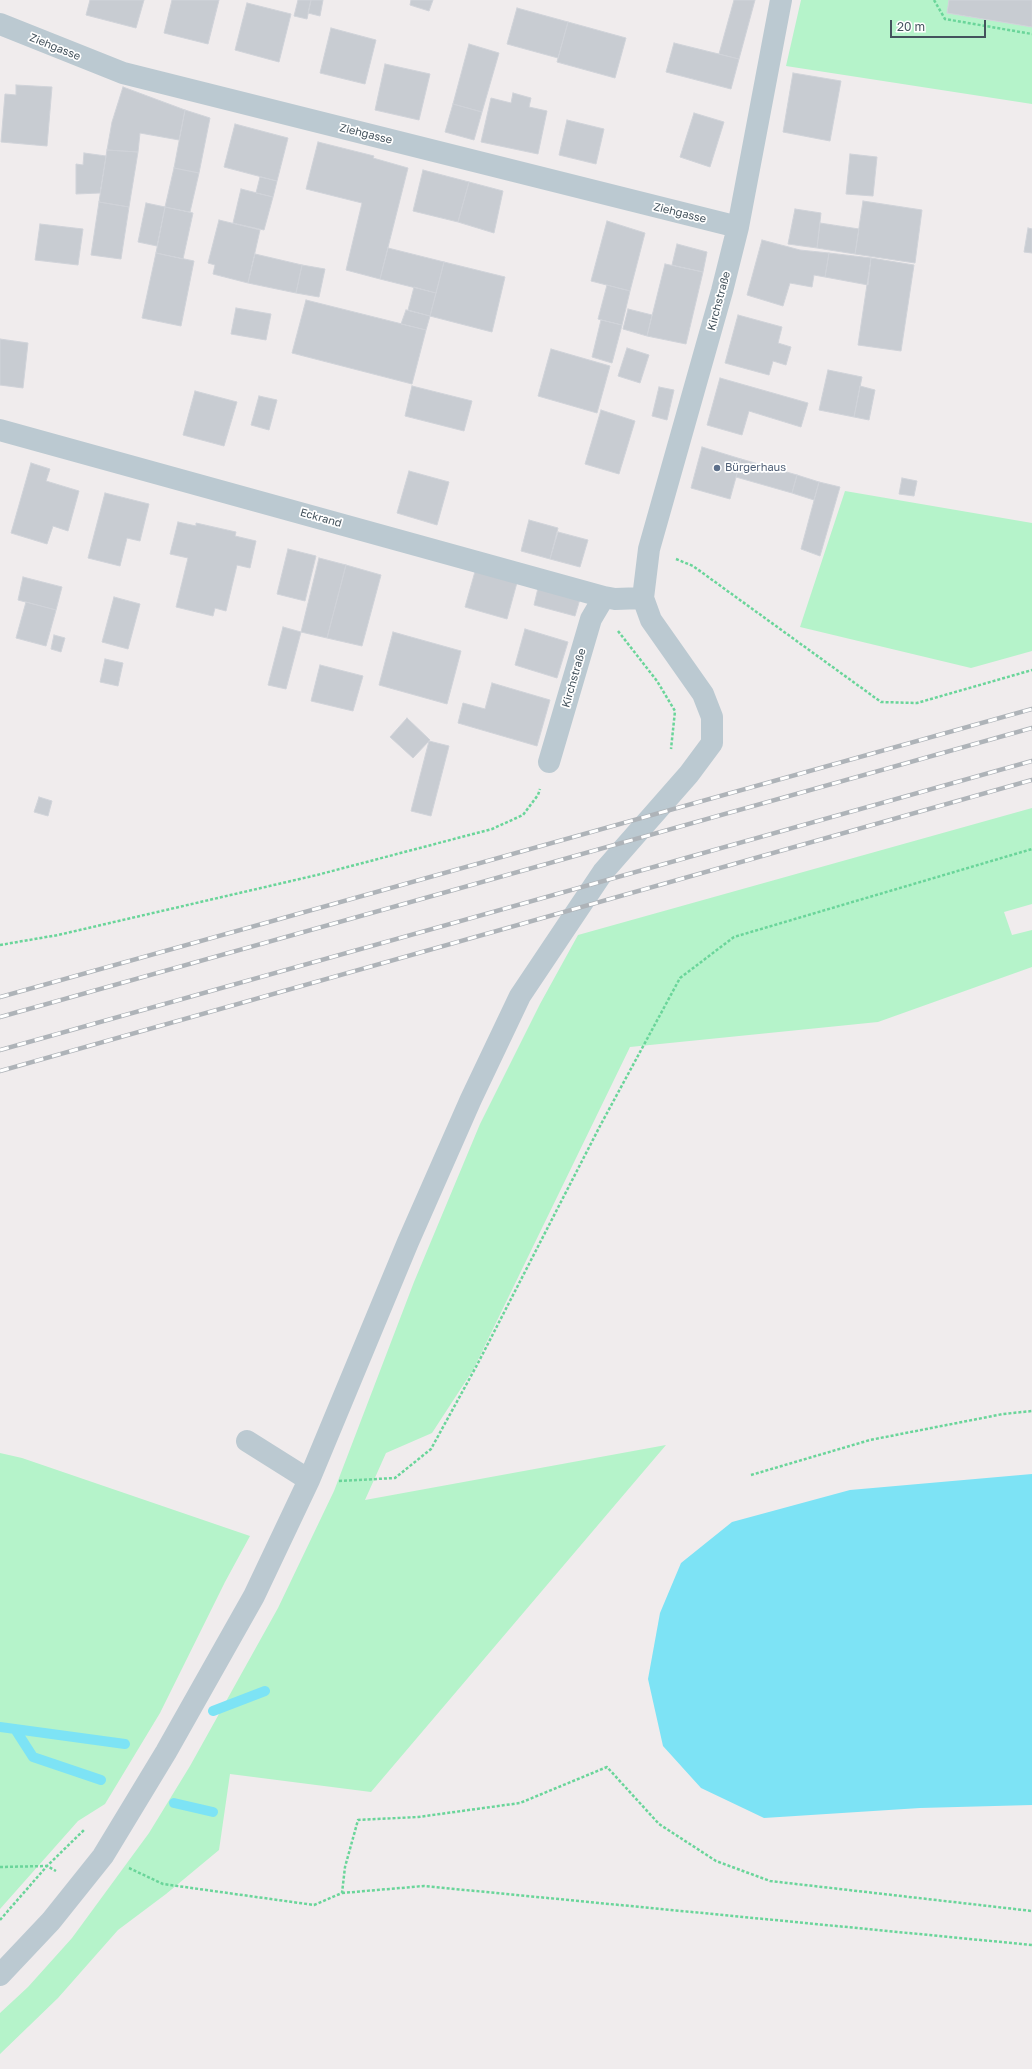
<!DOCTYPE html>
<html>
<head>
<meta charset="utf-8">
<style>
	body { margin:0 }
	#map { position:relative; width:1032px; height:2069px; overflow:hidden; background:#f0eced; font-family:"Golos Text",sans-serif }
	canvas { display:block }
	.scale { position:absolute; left:890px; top:20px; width:96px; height:18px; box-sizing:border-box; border:2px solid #43525c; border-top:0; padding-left:5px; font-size:12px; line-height:14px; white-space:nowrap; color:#43525c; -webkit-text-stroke:3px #fff; paint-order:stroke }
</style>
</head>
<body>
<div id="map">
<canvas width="1032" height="2069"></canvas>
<div class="scale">20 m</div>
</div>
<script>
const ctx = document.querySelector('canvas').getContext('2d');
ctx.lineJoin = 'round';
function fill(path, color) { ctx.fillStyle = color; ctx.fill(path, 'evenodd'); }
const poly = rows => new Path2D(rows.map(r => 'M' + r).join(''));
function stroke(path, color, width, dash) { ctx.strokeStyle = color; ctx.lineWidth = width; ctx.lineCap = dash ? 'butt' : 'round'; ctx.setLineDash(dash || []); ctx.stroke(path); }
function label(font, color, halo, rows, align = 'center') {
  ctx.font = font + ' "Golos Text",sans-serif'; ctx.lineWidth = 3.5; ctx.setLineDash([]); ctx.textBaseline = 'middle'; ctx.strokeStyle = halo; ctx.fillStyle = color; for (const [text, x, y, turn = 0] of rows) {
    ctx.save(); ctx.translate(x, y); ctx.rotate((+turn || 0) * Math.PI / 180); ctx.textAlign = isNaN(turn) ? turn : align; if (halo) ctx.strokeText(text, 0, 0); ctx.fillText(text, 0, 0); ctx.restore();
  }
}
const green = poly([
	[801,0,949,0,947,13,1032,27,1032,104,786,66],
	[845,491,1032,523,1032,651,971,668,800,627],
	[1032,808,1032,904,1004,912,1012,935,1032,930,1032,967,878,1022,630,1047,473,1370,432,1433,386,1453,365,1500,666,1445,371,1792,230,1774,219,1850,166,1894,118,1930,58,1998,0,2054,0,2013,28,1987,72,1938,149,1833,190,1766,278,1608,334,1491,414,1282,480,1124,540,1004,578,935],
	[0,1453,22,1458,250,1536,225,1582,160,1713,105,1804,78,1821,0,1909]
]);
const water = poly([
	[1032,1474,1032,1805,920,1808,764,1818,701,1788,663,1746,648,1679,660,1613,681,1563,732,1522,850,1490]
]);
const stream = poly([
	[213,1711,265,1691],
	[0,1727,125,1744],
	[15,1729,33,1757,101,1780],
	[174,1803,213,1812]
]);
const building = poly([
	[90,0,144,0,136,28,86,15,90,0],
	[172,0,219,0,208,44,164,33,172,0],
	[298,0,311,0,307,19,294,16,298,0],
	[311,0,323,0,320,16,308,13,311,0],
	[411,0,433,0,429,11,410,5,411,0],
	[734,0,755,0,739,59,719,54,734,0],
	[949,0,1032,0,1032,27,947,13,949,0],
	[247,3,291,14,279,62,235,50,247,3],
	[517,8,568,22,558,58,507,44,517,8],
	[568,22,626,38,615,78,557,62,568,22],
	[331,28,376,40,365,84,320,73,331,28],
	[674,43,739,59,731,89,666,72,674,43],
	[469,44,499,53,482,112,453,104,469,44],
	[385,64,430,74,419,120,375,110,385,64],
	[793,73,841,81,830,141,783,132,793,73],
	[16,85,52,87,47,146,1,142,5,94,16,95,16,85],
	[123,87,185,110,179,140,140,133,138,152,107,150,112,122,123,87],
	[513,93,531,98,529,107,547,111,538,154,481,142,491,98,511,103,513,93],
	[453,104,482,112,474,140,445,132,453,104],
	[185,110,210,118,199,173,174,168,185,110],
	[694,113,724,122,710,167,680,157,694,113],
	[567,120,604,129,596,164,559,155,567,120],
	[235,124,288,138,277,181,224,167,235,124],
	[318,142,374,156,373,158,408,168,380,279,346,270,362,203,306,189,318,142],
	[107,150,138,152,129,207,99,202,107,150],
	[84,153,106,156,100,193,76,194,76,164,83,165,84,153],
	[850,154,877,157,873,196,846,194,850,154],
	[174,168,199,173,190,212,165,207,174,168],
	[423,170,469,182,458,222,413,211,423,170],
	[260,177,277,181,273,197,256,193,260,177],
	[469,182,503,191,494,233,458,222,469,182],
	[241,189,273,197,264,230,233,223,241,189],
	[863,201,922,210,915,263,855,254,863,201],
	[99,202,129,207,121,259,91,255,99,202],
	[146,203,165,207,157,246,138,242,146,203],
	[165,207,193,213,183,259,156,253,165,207],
	[795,209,821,213,817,248,788,244,795,209],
	[219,220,260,230,248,283,213,274,215,265,208,263,219,220],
	[607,221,645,233,630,291,591,281,607,221],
	[820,223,859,229,855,254,817,248,820,223],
	[40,224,83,229,78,265,35,260,40,224],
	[1028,228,1032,229,1032,253,1024,252,1028,228],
	[762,240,800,250,829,253,825,277,814,275,812,287,790,283,783,306,747,295,762,240],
	[677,244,707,252,703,272,672,265,677,244],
	[388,248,444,262,436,293,380,279,388,248],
	[156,253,194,261,181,326,142,318,156,253],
	[829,253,871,258,868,285,825,277,829,253],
	[255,254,302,265,296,293,248,283,255,254],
	[871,258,914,265,901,351,858,345,871,258],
	[444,262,505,277,492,332,430,316,444,262],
	[665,264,703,272,686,344,647,336,665,264],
	[302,265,325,269,319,297,296,293,302,265],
	[607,285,630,291,622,325,598,319,607,285],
	[414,287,436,293,430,316,408,310,414,287],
	[306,300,426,330,412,384,292,353,306,300],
	[236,308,271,314,266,340,231,334,236,308],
	[628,309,652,315,647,336,623,329,628,309],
	[406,310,430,316,426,330,401,324,406,310],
	[738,315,782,327,778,343,791,347,786,365,773,361,769,375,725,363,738,315],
	[601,320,622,325,612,363,592,357,601,320],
	[0,339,28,343,23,388,0,385,0,339],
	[627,348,649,355,640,383,618,376,627,348],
	[551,349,610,366,597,413,538,396,551,349],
	[828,370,862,377,854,417,819,410,828,370],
	[720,378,808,403,801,427,749,411,742,435,707,425,720,378],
	[412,386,472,401,464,431,405,416,412,386],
	[860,386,875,390,869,420,854,417,860,386],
	[659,387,674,390,667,420,652,416,659,387],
	[195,391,237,402,224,446,183,435,195,391],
	[259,396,277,400,269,430,251,425,259,396],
	[601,410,635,421,619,474,585,464,601,410],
	[702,447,741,459,730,499,691,488,702,447],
	[741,459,797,475,792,493,736,477,741,459],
	[31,463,50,469,46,481,79,491,68,531,53,526,47,544,11,533,31,463],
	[409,471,449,482,437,525,397,513,409,471],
	[797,475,819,482,814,500,792,493,797,475],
	[902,478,917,481,914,496,899,494,902,478],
	[819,482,840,487,820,556,801,549,819,482],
	[105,493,149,504,140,541,127,538,120,566,88,558,105,493],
	[529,520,558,528,550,559,521,551,529,520],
	[178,522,196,526,196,523,236,532,235,536,256,541,250,568,237,565,226,611,215,608,213,616,176,607,188,558,170,554,178,522],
	[558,532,588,540,580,567,550,559,558,532],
	[288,549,316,556,305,601,277,594,288,549],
	[319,558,346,565,327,638,301,632,319,558],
	[346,565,381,575,362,646,327,638,346,565],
	[476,568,518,579,507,619,465,607,476,568],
	[23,577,62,587,56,610,18,600,23,577],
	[538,588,580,599,575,616,534,605,538,588],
	[114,597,140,604,128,649,102,642,114,597],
	[26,602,56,610,46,646,16,638,26,602],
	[283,627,301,632,286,689,268,685,283,627],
	[525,629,568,642,557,678,515,665,525,629],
	[393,632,461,651,447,704,379,685,393,632],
	[54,635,65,638,61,652,51,649,54,635],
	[105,659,123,663,118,686,100,682,105,659],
	[320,665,363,676,353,711,311,701,320,665],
	[492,683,550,700,537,746,458,723,463,703,485,709,492,683],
	[407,718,430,740,413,758,390,737,407,718],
	[429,741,449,746,431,816,411,811,429,741],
	[39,797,52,801,48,816,34,812,39,797]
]);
const path = poly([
	[934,0,945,19,1032,34],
	[676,559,693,566,881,702,917,703,1032,670],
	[618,631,657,681,675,711,671,749],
	[0,945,58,935,317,875,492,829,523,815,538,795,540,789],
	[751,1475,870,1440,1003,1414,1032,1411],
	[339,1481,395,1478,431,1449,477,1365,600,1126,680,978,734,937,1032,849],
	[0,1867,47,1866,56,1871],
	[129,1868,163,1884,314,1905,342,1893,345,1867,358,1820,418,1817,520,1803,607,1767,659,1824,716,1861,770,1881,1032,1911],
	[342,1893,424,1886,1032,1945],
	[0,1920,47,1866,84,1830]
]);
const minor = poly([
	[0,24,123,73,738,227],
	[0,430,604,597,615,599,643,598],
	[549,762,591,619,604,597],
	[247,1441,309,1480],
	[0,1975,51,1921,103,1856,166,1752,254,1596,309,1480,408,1242,471,1099,520,996,603,872,689,774,712,743,712,717,703,694,651,620,643,598,649,549,722,291,738,227,781,0]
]);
const rail = poly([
	[0,997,1032,709],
	[0,1017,1032,728],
	[0,1050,1032,761],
	[0,1071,1032,780]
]);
const markers = [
	[717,468,4,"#5c6f8a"]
];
const streetNames = [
	["Ziehgasse",55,47,22],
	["Ziehgasse",366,134,14],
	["Ziehgasse",680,213,14],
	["Kirchstraße",719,301,-75],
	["Eckrand",321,518,16],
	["Kirchstraße",574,678,-74]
];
const serviceNames = [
	["Bürgerhaus",725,468]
];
fill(green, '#b5f3ca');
fill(water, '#7de3f5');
stroke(stream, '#7de3f5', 10);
fill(building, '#c8ccd2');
stroke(building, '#d0d3d9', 1);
stroke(path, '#6ad59a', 2.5, [3, 2]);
stroke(minor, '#bbc9d1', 22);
stroke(rail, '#aeb3b8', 4.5);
stroke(rail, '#fff', 3, [9]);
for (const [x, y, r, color] of markers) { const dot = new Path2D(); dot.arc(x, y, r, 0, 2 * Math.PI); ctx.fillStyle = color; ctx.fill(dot); stroke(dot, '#fff', 1.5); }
label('11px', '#43525c', '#fff', streetNames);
label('11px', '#4e5e75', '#fff', serviceNames, 'left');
</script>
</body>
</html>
